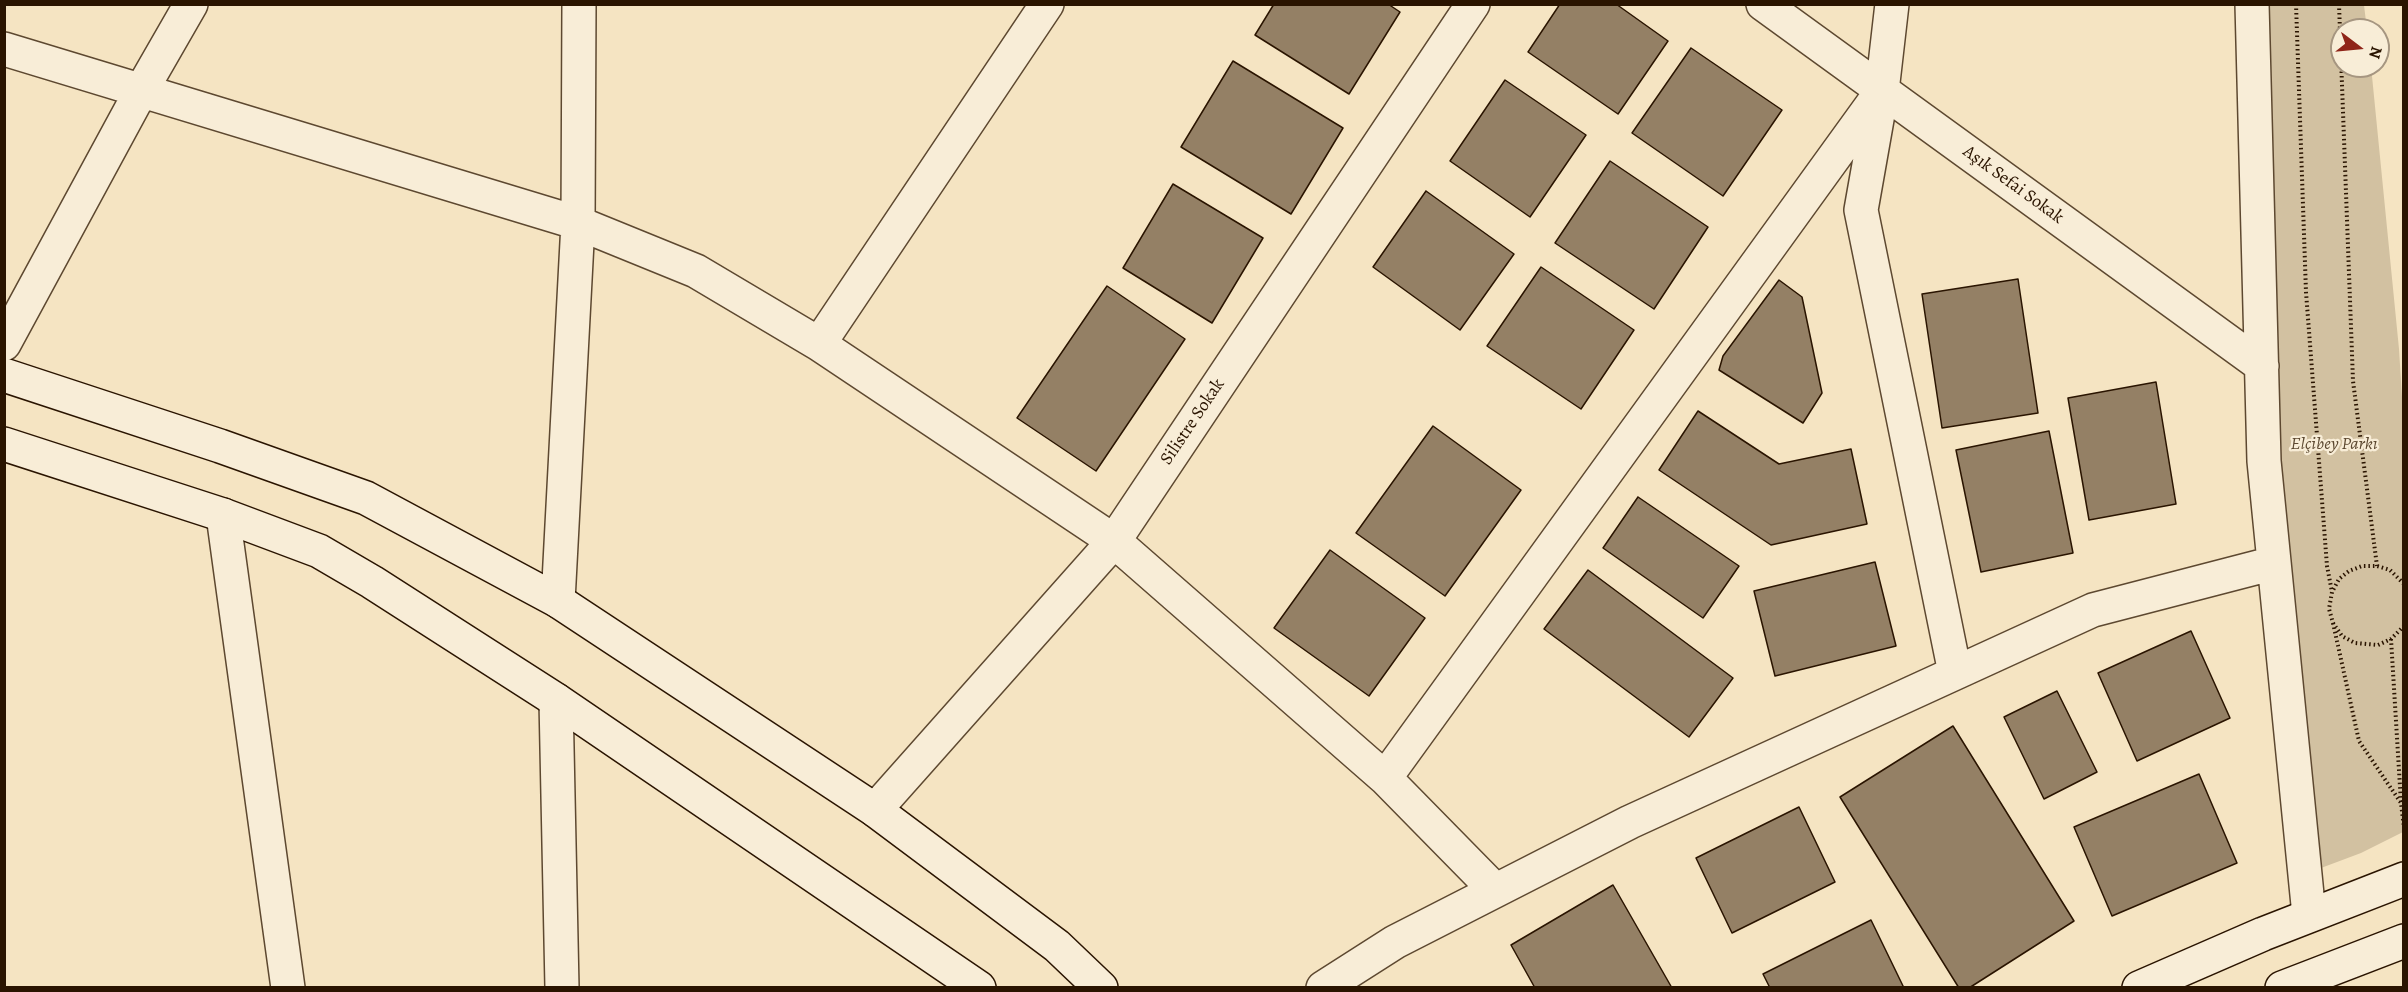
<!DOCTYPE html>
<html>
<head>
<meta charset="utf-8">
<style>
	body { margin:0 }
	#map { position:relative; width:2408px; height:992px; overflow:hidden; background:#f5e4c2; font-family:Alegreya,serif }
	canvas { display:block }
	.frame { position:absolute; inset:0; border:6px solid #2a1400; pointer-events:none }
	.north { position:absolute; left:2330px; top:18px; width:60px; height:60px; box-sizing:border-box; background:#f8edd7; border:2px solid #a69681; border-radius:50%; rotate:106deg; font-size:16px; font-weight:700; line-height:24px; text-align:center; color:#2a1400 }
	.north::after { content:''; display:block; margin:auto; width:21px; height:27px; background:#8f2418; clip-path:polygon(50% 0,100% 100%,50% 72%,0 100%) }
</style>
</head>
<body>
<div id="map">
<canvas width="2408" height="992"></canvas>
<div class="frame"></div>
<div class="north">N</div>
</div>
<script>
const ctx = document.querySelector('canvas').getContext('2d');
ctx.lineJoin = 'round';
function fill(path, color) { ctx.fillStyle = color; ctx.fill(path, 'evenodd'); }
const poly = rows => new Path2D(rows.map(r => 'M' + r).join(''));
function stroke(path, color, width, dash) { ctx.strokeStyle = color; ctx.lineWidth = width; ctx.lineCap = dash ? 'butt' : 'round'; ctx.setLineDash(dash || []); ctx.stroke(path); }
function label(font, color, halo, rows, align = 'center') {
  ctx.font = font + ' Alegreya,serif'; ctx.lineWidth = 4.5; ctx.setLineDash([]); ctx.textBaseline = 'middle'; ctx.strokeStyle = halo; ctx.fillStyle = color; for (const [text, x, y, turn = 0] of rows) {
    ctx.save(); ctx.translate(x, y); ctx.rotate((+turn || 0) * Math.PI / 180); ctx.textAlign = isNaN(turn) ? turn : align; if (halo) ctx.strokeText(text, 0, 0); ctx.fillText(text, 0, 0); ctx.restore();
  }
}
const green = poly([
	[2252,5,2364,5,2367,30,2342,30,2342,66,2371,66,2399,349,2404,429,2403,832,2361,853,2321,868,2302,855]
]);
const building = poly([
	[1274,4,1388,4,1400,12,1349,94,1255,35,1274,4],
	[1560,4,1616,4,1668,41,1618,114,1528,52,1560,4],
	[1691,48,1782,110,1723,196,1632,133,1691,48],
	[1233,61,1343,128,1291,214,1181,147,1233,61],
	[1505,80,1586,135,1530,217,1450,161,1505,80],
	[1610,161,1708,227,1654,309,1555,243,1610,161],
	[1173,184,1263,238,1212,323,1123,268,1173,184],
	[1426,191,1514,254,1460,330,1373,267,1426,191],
	[1541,267,1634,330,1581,409,1487,346,1541,267],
	[2018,279,2038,413,1942,428,1922,294,2018,279],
	[1779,280,1802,297,1822,393,1803,423,1719,370,1723,356,1779,280],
	[1107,286,1185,339,1096,471,1017,418,1107,286],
	[2156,382,2176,504,2089,520,2068,398,2156,382],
	[1698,411,1779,464,1851,449,1867,524,1771,545,1659,470,1698,411],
	[1433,426,1521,490,1445,596,1356,533,1433,426],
	[2049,431,2073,553,1981,572,1956,450,2049,431],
	[1638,497,1739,566,1703,618,1603,548,1638,497],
	[1330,550,1425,618,1369,696,1274,628,1330,550],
	[1875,562,1896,646,1775,676,1754,591,1875,562],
	[1588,570,1733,678,1689,737,1544,629,1588,570],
	[2191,631,2230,718,2137,761,2098,673,2191,631],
	[2057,691,2097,772,2044,799,2004,717,2057,691],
	[1953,726,2074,921,1969,988,1959,988,1840,797,1953,726],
	[2199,774,2237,863,2112,916,2074,827,2199,774],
	[1799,807,1835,882,1732,933,1696,858,1799,807],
	[1613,885,1672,988,1535,988,1511,945,1613,885],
	[1871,920,1904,988,1770,988,1763,974,1871,920]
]);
const path = poly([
	[2296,4,2306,292,2327,566,2332,592],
	[2339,4,2353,381,2377,566],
	[2404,584,2390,570,2377,566,2362,566,2349,571,2339,579,2332,592,2329,609,2333,623,2342,636,2355,643,2378,645,2391,639,2404,626],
	[2333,623,2359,741,2401,803,2404,828],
	[2391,639,2401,803]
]);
const street = poly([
	[1763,4,2262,366],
	[1892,4,1882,91,1861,210,1955,673],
	[2252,4,2264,461,2309,915],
	[4,49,578,223,696,271,819,344,1114,541,1385,778,1495,890],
	[4,344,141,91,191,4],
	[819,344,1047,4],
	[223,515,288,988],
	[558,601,578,223,579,4],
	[556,700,562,988],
	[1385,778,1882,91],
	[875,810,1114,541,1473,4],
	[1323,988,1395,942,1630,822,2093,610,2274,563]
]);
const secondary = poly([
	[4,375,220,446,366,498,558,601,875,810,1057,946,1101,988],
	[4,444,223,515,319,551,372,582,556,700,979,988],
	[2139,988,2263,934,2404,879],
	[2282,988,2404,941]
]);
const streetNames = [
	["Aşık Sefai Sokak",2013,185,36],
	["Silistre Sokak",1193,422,-56]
];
const parkNames = [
	["Elçibey Parkı",2334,445]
];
fill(green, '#d2c1a1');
fill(building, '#948065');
stroke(building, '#2a1400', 1.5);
stroke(street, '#5d4830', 36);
stroke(secondary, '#2a1400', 36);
stroke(path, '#2a1400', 4, [1.5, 3]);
stroke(street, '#f8edd7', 33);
stroke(secondary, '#f8edd7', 33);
label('18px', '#2a1400', '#f8edd7', streetNames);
label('italic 18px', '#5c4830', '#f8edd7', parkNames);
</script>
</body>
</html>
